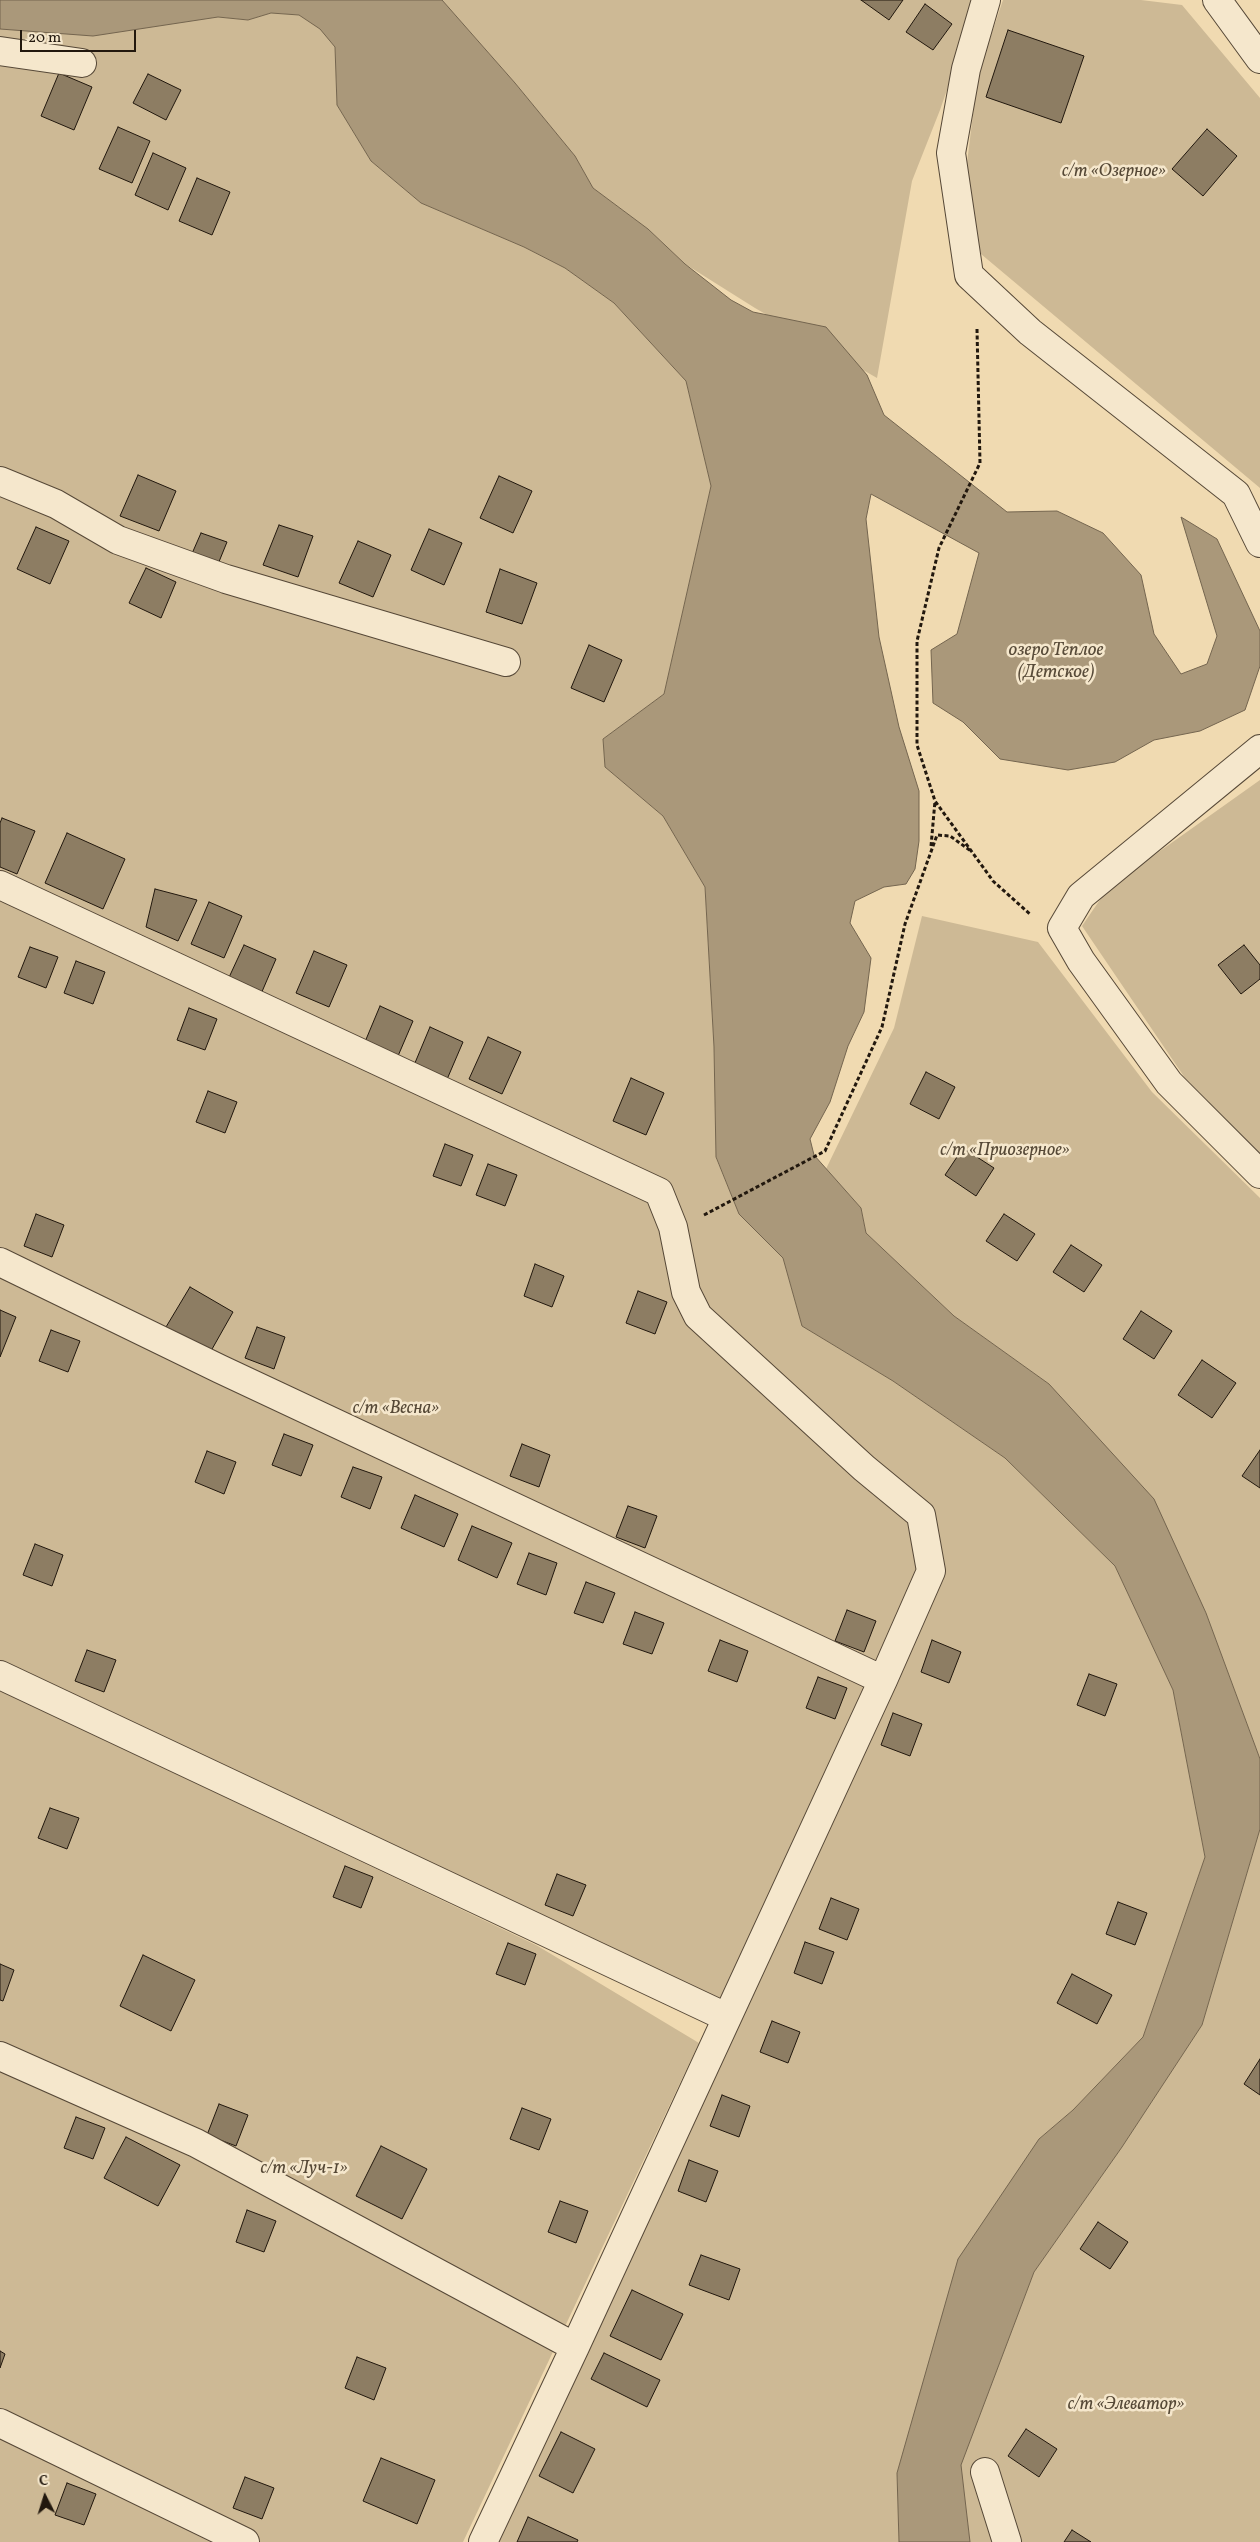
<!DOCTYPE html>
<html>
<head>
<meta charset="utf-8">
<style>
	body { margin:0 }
	#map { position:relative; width:1260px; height:2542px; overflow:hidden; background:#f0dab1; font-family:Vollkorn,serif }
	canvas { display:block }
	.north { position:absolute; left:20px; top:2472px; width:50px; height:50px; -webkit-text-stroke:4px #f5e7cc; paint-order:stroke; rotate:355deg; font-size:14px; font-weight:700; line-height:20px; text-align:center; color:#22180e }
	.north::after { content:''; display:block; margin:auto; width:18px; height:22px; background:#22180e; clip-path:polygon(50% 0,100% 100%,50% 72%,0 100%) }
	.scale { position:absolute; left:20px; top:30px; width:116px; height:22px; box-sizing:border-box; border:2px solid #22180e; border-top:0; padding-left:6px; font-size:15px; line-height:18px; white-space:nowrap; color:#22180e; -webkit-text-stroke:4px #f5e7cc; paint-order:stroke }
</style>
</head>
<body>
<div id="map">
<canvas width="1260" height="2542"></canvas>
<div class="north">С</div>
<div class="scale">20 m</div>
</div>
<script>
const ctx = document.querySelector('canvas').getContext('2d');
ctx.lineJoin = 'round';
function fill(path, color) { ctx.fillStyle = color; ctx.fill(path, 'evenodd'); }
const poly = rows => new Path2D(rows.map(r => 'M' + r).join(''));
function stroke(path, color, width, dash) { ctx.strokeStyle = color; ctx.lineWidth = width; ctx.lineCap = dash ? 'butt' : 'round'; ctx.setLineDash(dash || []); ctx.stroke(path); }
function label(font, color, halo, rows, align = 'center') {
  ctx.font = font + ' Vollkorn,serif'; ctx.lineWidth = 5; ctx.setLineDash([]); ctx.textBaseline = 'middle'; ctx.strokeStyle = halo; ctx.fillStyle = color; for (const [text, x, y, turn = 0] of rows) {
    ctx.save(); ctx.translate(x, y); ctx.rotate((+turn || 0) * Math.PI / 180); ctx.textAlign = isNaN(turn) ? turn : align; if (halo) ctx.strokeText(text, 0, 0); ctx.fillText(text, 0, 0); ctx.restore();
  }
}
const green = poly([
	[442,0,978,0,940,110,912,181,877,378,755,308,685,264,648,229,593,188,575,156,515,83],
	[1003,0,1141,0,1182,5,1260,98,1260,488,981,254,964,187,978,74],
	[271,13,299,15,321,29,335,47,337,105,371,161,421,203,524,247,565,268,614,303,686,381,711,486,664,694,603,739,605,767,663,816,705,887,714,1047,716,1158,739,1214,783,1258,802,1326,893,1381,1005,1458,1115,1566,1173,1690,1205,1857,1143,2037,1073,2110,1039,2139,918,2403,897,2473,899,2542,497,2542,741,2014,0,1661,0,19,218,17,248,20],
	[1260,780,1260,1153,1185,1078,1082,926,1108,888],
	[922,916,1038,942,1152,1092,1260,1198,1260,1759,1206,1613,1049,1384,954,1316,866,1233,861,1208,826,1169,894,1028],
	[0,1690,536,1945,699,2043,463,2542,0,2542],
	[1260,1829,1260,2542,970,2542,960,2465,1034,2272,1122,2147,1202,2025]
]);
const water = poly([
	[0,0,442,0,515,83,575,156,593,188,648,229,685,264,731,300,753,312,826,327,867,375,884,415,1007,512,1057,511,1103,533,1141,575,1154,634,1181,674,1207,664,1217,636,1181,517,1217,539,1260,631,1260,666,1245,710,1200,731,1154,740,1115,762,1068,770,1000,759,963,722,933,703,931,650,957,634,979,553,871,494,866,519,879,637,899,727,919,791,919,841,915,869,906,884,884,887,855,901,850,923,871,958,864,1012,848,1046,830,1102,810,1139,814,1155,861,1208,866,1233,954,1316,1049,1384,1154,1499,1206,1613,1260,1759,1260,1829,1202,2025,1122,2147,1034,2272,961,2465,970,2542,899,2542,897,2473,958,2259,1039,2139,1073,2110,1143,2037,1205,1857,1173,1690,1115,1566,1005,1458,893,1381,802,1326,783,1258,739,1214,716,1157,714,1047,705,887,663,816,605,767,603,739,664,694,711,486,686,381,614,303,565,268,524,247,421,203,371,161,337,105,335,47,320,29,299,15,271,13,248,20,218,17,93,36,0,29,0,0]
]);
const building = poly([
	[861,0,903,0,889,20,861,0],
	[925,4,952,24,933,50,906,32,925,4],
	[1008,30,1084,56,1061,123,986,97,1008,30],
	[59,73,92,87,74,130,41,116,59,73],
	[148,74,181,90,166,120,133,103,148,74],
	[118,127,150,141,132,183,99,169,118,127],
	[1207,129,1237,156,1203,196,1172,169,1207,129],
	[153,153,186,168,168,210,135,195,153,153],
	[197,178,230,192,212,235,179,221,197,178],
	[138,475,176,491,159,531,120,516,138,475],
	[499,476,532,491,513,533,480,518,499,476],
	[279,525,313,536,298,577,263,565,279,525],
	[36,527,69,541,50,584,17,569,36,527],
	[429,529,462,543,444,585,411,570,429,529],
	[201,533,227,542,214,574,187,565,201,533],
	[358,541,391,555,373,597,339,583,358,541],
	[146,568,176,582,161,618,129,603,146,568],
	[500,569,537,583,522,624,486,612,500,569],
	[589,645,622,660,604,702,571,688,589,645],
	[2,818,35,831,17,874,0,867,0,823,2,818],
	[67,833,125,859,103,909,45,883,67,833],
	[155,889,197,900,178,941,146,927,155,889],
	[209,902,242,916,224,958,191,944,209,902],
	[244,945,276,959,258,1001,225,986,244,945],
	[1244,945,1260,965,1260,979,1241,994,1218,965,1244,945],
	[30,947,58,957,46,988,18,977,30,947],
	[314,951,347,965,329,1007,296,993,314,951],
	[76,961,105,972,93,1004,64,993,76,961],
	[380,1006,413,1021,395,1063,362,1049,380,1006],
	[189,1008,217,1019,205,1050,177,1040,189,1008],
	[430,1027,463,1042,445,1084,412,1070,430,1027],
	[488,1037,521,1052,502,1094,469,1079,488,1037],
	[926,1072,955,1087,939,1119,910,1104,926,1072],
	[631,1078,664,1093,646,1135,613,1121,631,1078],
	[208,1091,237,1102,225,1133,196,1122,208,1091],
	[445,1144,473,1155,461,1186,433,1176,445,1144],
	[963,1148,994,1168,976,1196,945,1175,963,1148],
	[488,1164,517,1175,505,1206,476,1195,488,1164],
	[36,1214,64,1225,52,1257,24,1246,36,1214],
	[1004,1214,1035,1234,1017,1261,986,1241,1004,1214],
	[1071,1245,1102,1265,1084,1292,1053,1272,1071,1245],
	[535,1264,564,1276,552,1307,524,1296,535,1264],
	[190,1287,233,1312,207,1358,163,1332,190,1287],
	[638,1291,667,1302,655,1334,626,1323,638,1291],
	[0,1310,16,1317,0,1357,0,1310],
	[1141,1311,1172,1331,1154,1359,1123,1339,1141,1311],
	[257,1327,285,1337,274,1369,245,1358,257,1327],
	[51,1330,80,1341,68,1372,39,1361,51,1330],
	[1202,1360,1236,1383,1212,1418,1178,1395,1202,1360],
	[284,1434,313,1445,301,1476,272,1465,284,1434],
	[522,1444,550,1455,539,1487,510,1476,522,1444],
	[1260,1450,1260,1488,1242,1476,1260,1450],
	[207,1451,236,1462,224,1494,195,1482,207,1451],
	[353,1467,382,1477,370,1509,341,1497,353,1467],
	[415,1495,458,1514,444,1547,401,1528,415,1495],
	[628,1506,657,1516,645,1548,616,1537,628,1506],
	[472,1526,512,1543,497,1578,458,1560,472,1526],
	[35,1544,63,1555,52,1586,23,1575,35,1544],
	[529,1553,557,1563,546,1595,517,1584,529,1553],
	[586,1582,615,1593,603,1623,574,1613,586,1582],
	[847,1610,876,1621,864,1652,835,1641,847,1610],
	[635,1612,664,1623,652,1654,623,1644,635,1612],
	[720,1640,748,1651,737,1682,708,1671,720,1640],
	[932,1640,961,1652,949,1683,921,1672,932,1640],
	[87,1650,116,1660,104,1692,75,1681,87,1650],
	[1089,1674,1117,1684,1105,1716,1077,1705,1089,1674],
	[818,1677,847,1688,835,1719,806,1708,818,1677],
	[893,1713,922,1724,910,1756,881,1745,893,1713],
	[50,1808,79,1818,67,1849,38,1838,50,1808],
	[345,1866,373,1877,361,1908,333,1897,345,1866],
	[557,1874,586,1885,573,1916,545,1905,557,1874],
	[831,1898,859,1909,847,1940,819,1929,831,1898],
	[1118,1902,1147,1913,1135,1945,1106,1934,1118,1902],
	[805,1942,834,1952,822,1984,794,1973,805,1942],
	[508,1943,536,1954,525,1985,496,1974,508,1943],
	[143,1955,195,1980,171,2031,120,2006,143,1955],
	[0,1964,14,1970,3,2001,0,2000,0,1964],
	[1072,1974,1112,1995,1097,2024,1057,2003,1072,1974],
	[772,2021,800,2032,788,2063,760,2052,772,2021],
	[1260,2059,1260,2095,1244,2084,1260,2059],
	[722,2095,750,2106,739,2137,710,2126,722,2095],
	[219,2104,248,2115,236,2146,207,2135,219,2104],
	[522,2108,551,2119,539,2150,510,2139,522,2108],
	[76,2117,105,2128,93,2159,64,2148,76,2117],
	[126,2137,180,2165,158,2206,104,2178,126,2137],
	[381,2146,427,2169,402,2219,356,2196,381,2146],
	[689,2160,718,2171,706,2202,678,2191,689,2160],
	[560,2201,588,2211,576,2243,548,2232,560,2201],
	[247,2210,276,2221,264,2252,236,2242,247,2210],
	[1098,2222,1128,2242,1110,2269,1080,2249,1098,2222],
	[701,2255,740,2269,729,2300,689,2285,701,2255],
	[632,2290,683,2314,661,2360,610,2336,632,2290],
	[0,2351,5,2354,0,2368,0,2351],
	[604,2353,660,2380,647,2407,591,2379,604,2353],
	[357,2357,386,2368,374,2400,345,2388,357,2357],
	[1026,2429,1057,2449,1039,2477,1008,2456,1026,2429],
	[561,2432,595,2449,573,2493,539,2476,561,2432],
	[381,2458,435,2480,417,2524,363,2501,381,2458],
	[245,2477,274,2488,262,2519,233,2508,245,2477],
	[67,2483,96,2494,84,2525,55,2515,67,2483],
	[528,2517,578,2540,577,2542,517,2542,528,2517],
	[1072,2530,1091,2542,1064,2542,1072,2530]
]);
const path = poly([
	[977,329,980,463,939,548,917,641,917,745,935,801,993,881,1031,915],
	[931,846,935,801],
	[704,1215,825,1151,882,1027,905,924,937,835,950,836,971,851]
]);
const minor = poly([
	[986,0,966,69,951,153,969,275,1030,332,1236,494,1260,543],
	[1217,0,1260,59],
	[0,51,82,63],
	[0,481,56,504,118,540,226,579,506,662],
	[1260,749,1081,896,1062,928,1081,961,1169,1083,1260,1174],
	[0,885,659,1192,673,1227,686,1292,698,1316,864,1468,921,1515,931,1571,883,1680,575,2347,483,2542],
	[0,1262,220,1369,883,1680],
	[0,1675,726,2017],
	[0,2056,196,2143,575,2347],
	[0,2423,245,2542],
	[985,2472,1007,2542]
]);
const parkNames = [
	["с/т «Озерное»",1114,173],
	["с/т «Приозерное»",1005,1152],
	["с/т «Весна»",396,1410],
	["с/т «Луч-1»",304,2170],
	["с/т «Элеватор»",1126,2406]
];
const waterNames = [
	["озеро Теплое",1056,652],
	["(Детское)",1056,674]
];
fill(green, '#cdb995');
fill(water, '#aa987a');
stroke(water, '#74654f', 1);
fill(building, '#8d7d63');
stroke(building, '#22180e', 1);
stroke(minor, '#564837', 30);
stroke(path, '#22180e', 3, [4, 2.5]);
stroke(minor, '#f5e7cc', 28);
label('italic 18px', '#554836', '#f5e7cc', parkNames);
label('italic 19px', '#584b39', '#f5e7cc', waterNames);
</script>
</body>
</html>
